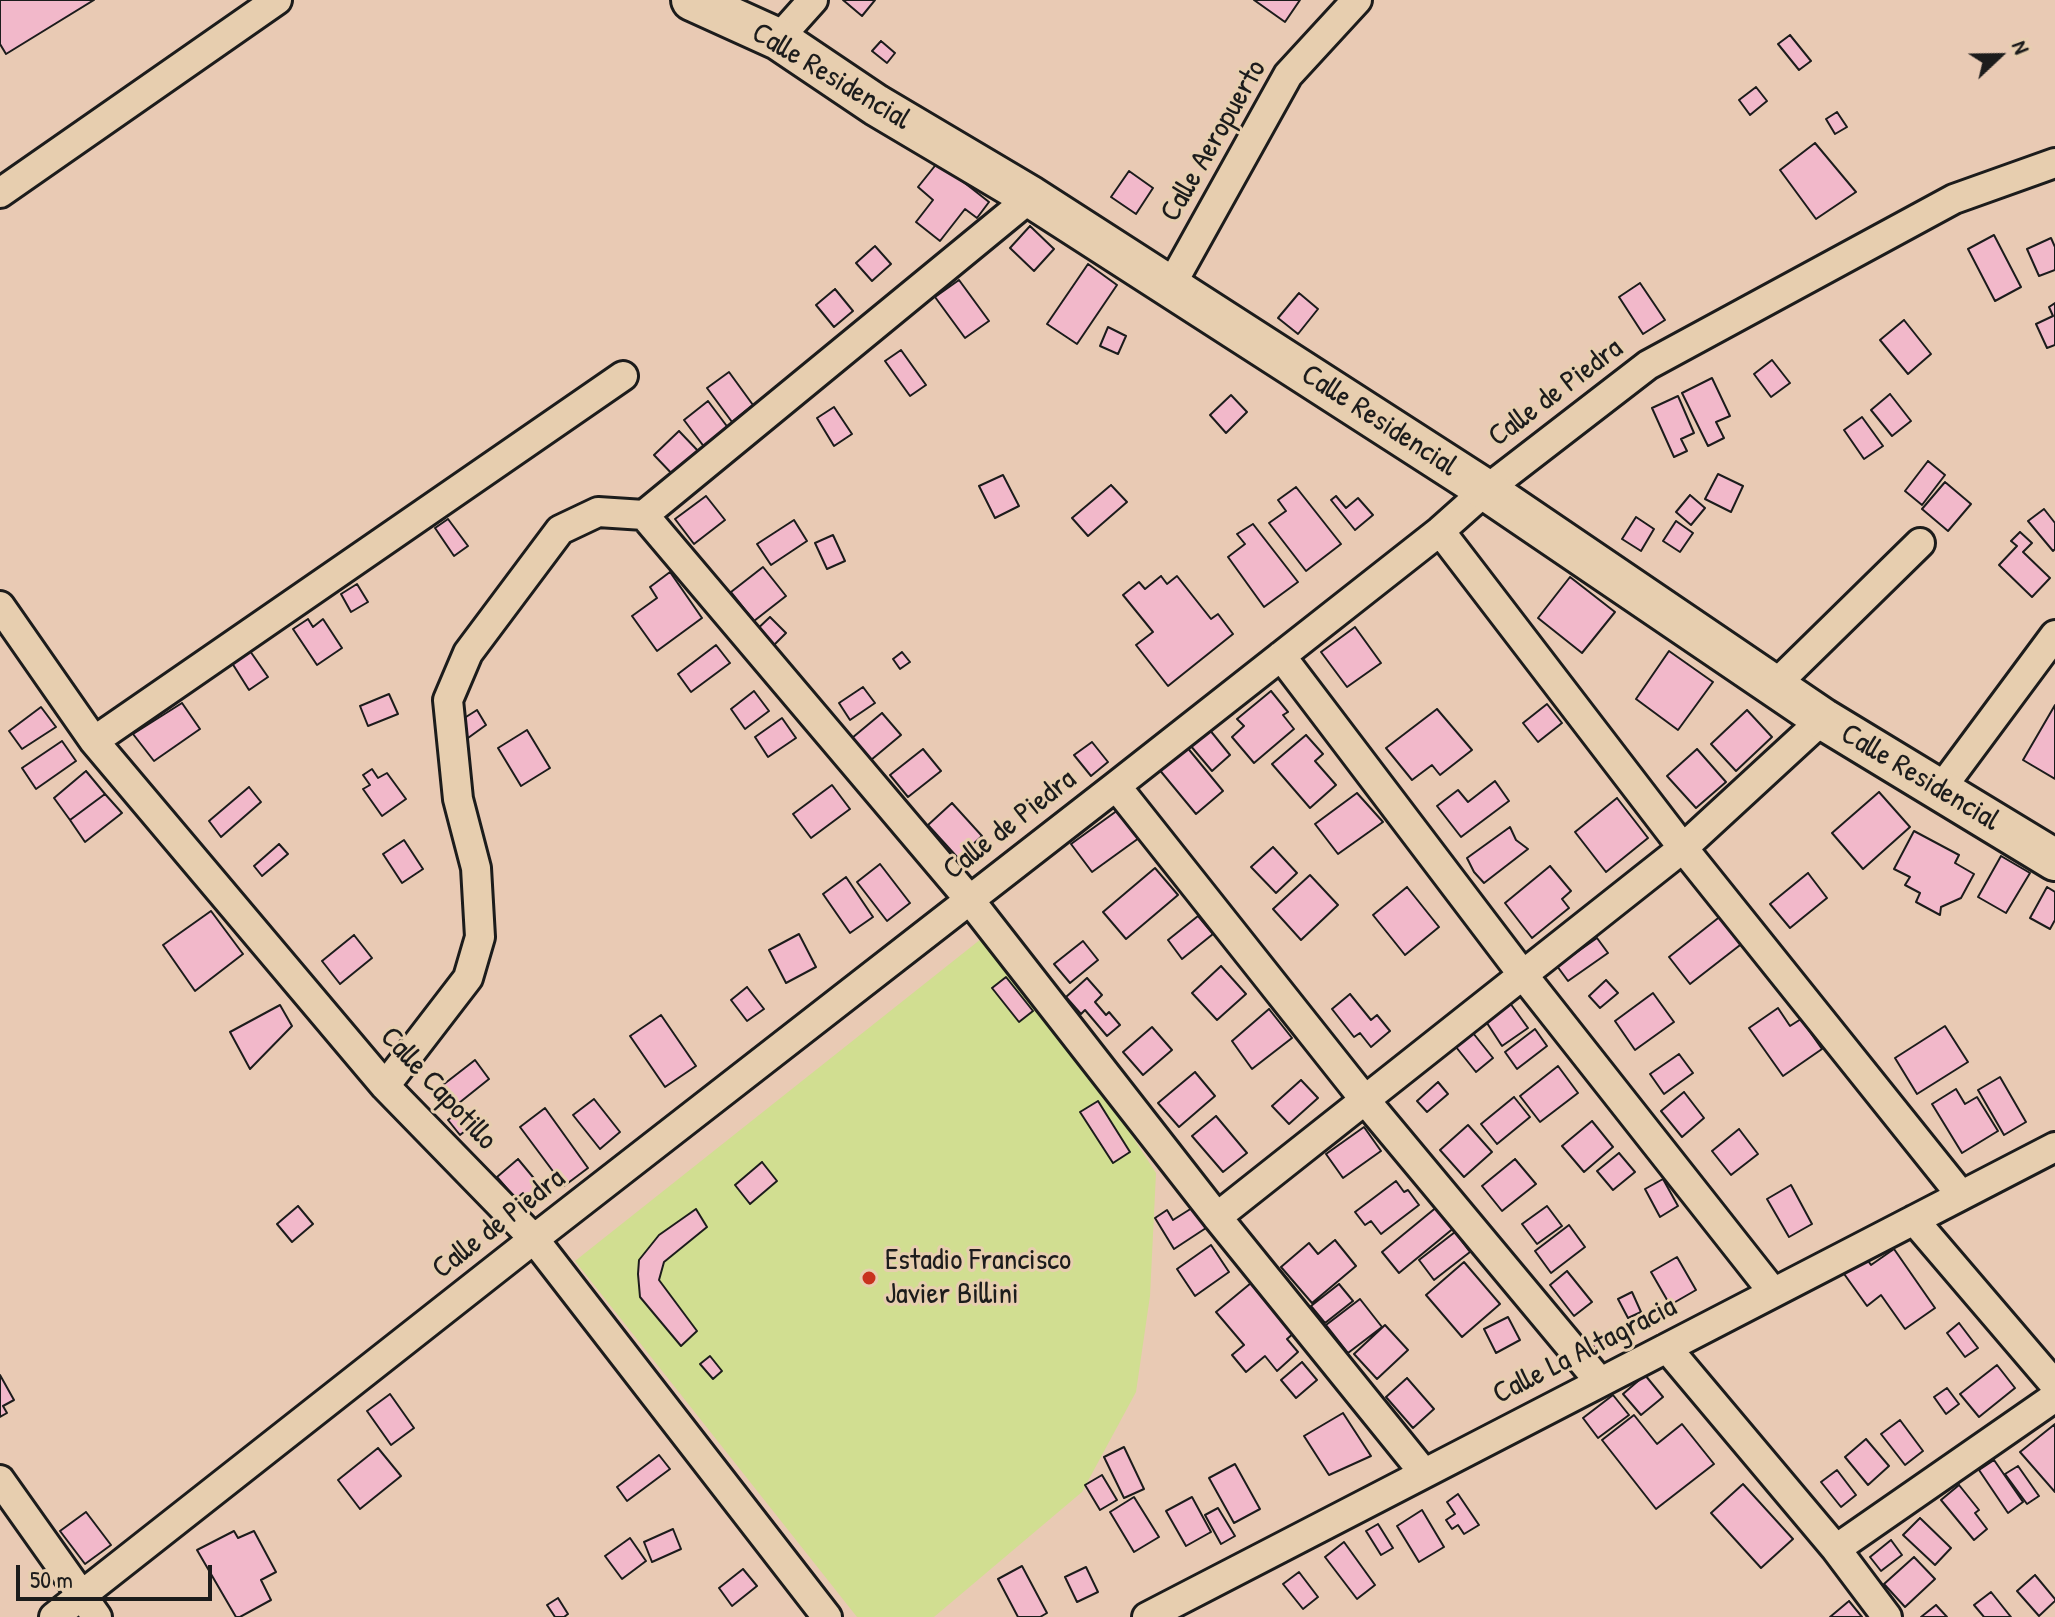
<!DOCTYPE html>
<html>
<head>
<meta charset="utf-8">
<style>
	body { margin:0 }
	#map { position:relative; width:2055px; height:1617px; overflow:hidden; background:#e9cab4; font-family:"Patrick Hand",sans-serif }
	canvas { display:block }
	.north { position:absolute; left:1959px; top:16px; width:80px; height:80px; -webkit-text-stroke:6px #e7ceaf; paint-order:stroke; rotate:68deg; font-size:22px; font-weight:700; line-height:32px; text-align:center; color:#1c1c1c }
	.north::after { content:''; display:block; margin:auto; width:28px; height:36px; background:#1c1c1c; clip-path:polygon(50% 0,100% 100%,50% 72%,0 100%) }
	.scale { position:absolute; left:16px; top:1565px; width:196px; height:36px; box-sizing:border-box; border:4px solid #1c1c1c; border-top:0; padding-left:10px; font-size:24px; line-height:28px; white-space:nowrap; color:#1c1c1c; -webkit-text-stroke:6px #e7ceaf; paint-order:stroke }
</style>
</head>
<body>
<div id="map">
<canvas width="2055" height="1617"></canvas>
<div class="north">N</div>
<div class="scale">50 m</div>
</div>
<script>
const ctx = document.querySelector('canvas').getContext('2d');
ctx.lineJoin = 'round';
function fill(path, color) { ctx.fillStyle = color; ctx.fill(path, 'evenodd'); }
const poly = rows => new Path2D(rows.map(r => 'M' + r).join(''));
function stroke(path, color, width, dash) { ctx.strokeStyle = color; ctx.lineWidth = width; ctx.lineCap = dash ? 'butt' : 'round'; ctx.setLineDash(dash || []); ctx.stroke(path); }
function label(font, color, halo, rows, align = 'center') {
  ctx.font = font + ' "Patrick Hand",sans-serif'; ctx.lineWidth = 6; ctx.setLineDash([]); ctx.textBaseline = 'middle'; ctx.strokeStyle = halo; ctx.fillStyle = color; for (const [text, x, y, turn = 0] of rows) {
    ctx.save(); ctx.translate(x, y); ctx.rotate((+turn || 0) * Math.PI / 180); ctx.textAlign = isNaN(turn) ? turn : align; if (halo) ctx.strokeText(text, 0, 0); ctx.fillText(text, 0, 0); ctx.restore();
  }
}
const green = poly([
	[981,939,1104,1092,1156,1173,1150,1296,1136,1392,1082,1492,934,1617,857,1617,575,1261]
]);
const building = poly([
	[0,0,94,0,6,54,0,44,0,0],
	[843,0,875,0,862,16,843,0],
	[1254,0,1300,0,1285,22,1254,0],
	[1790,35,1811,61,1799,70,1778,44,1790,35],
	[881,41,895,53,887,63,872,51,881,41],
	[1756,87,1767,101,1750,115,1739,100,1756,87],
	[1837,112,1847,127,1835,134,1826,119,1837,112],
	[1815,143,1856,192,1816,219,1780,170,1815,143],
	[938,162,989,202,977,218,965,209,940,241,916,222,933,200,918,187,938,162],
	[1129,171,1153,188,1136,214,1111,197,1129,171],
	[1030,226,1054,249,1034,271,1010,248,1030,226],
	[1994,235,2021,287,1995,301,1968,249,1994,235],
	[2051,238,2055,247,2055,270,2039,276,2027,249,2051,238],
	[875,246,891,264,872,281,856,263,875,246],
	[1088,264,1117,285,1077,344,1047,324,1088,264],
	[959,280,989,321,965,338,935,297,959,280],
	[1640,283,1665,320,1643,334,1619,297,1640,283],
	[835,289,853,311,834,327,816,305,835,289],
	[1299,293,1318,309,1298,334,1278,318,1299,293],
	[2055,303,2055,345,2047,348,2036,324,2053,316,2049,307,2055,303],
	[1904,320,1931,354,1908,374,1880,340,1904,320],
	[1108,327,1126,336,1118,354,1100,346,1108,327],
	[901,350,926,385,910,396,885,361,901,350],
	[1772,360,1790,383,1771,397,1754,374,1772,360],
	[729,372,753,405,732,422,707,388,729,372],
	[1712,378,1730,416,1716,422,1724,438,1708,446,1682,393,1712,378],
	[1890,394,1911,421,1892,436,1871,410,1890,394],
	[1231,395,1247,412,1226,433,1210,415,1231,395],
	[1678,396,1694,433,1681,439,1687,451,1674,457,1652,408,1678,396],
	[708,401,729,429,705,448,684,420,708,401],
	[834,407,852,434,834,446,817,418,834,407],
	[1862,417,1883,446,1864,459,1844,430,1862,417],
	[679,431,700,453,675,477,654,455,679,431],
	[1928,461,1945,475,1922,505,1905,491,1928,461],
	[1718,474,1743,486,1731,512,1705,499,1718,474],
	[1003,475,1019,506,995,518,979,486,1003,475],
	[1945,482,1971,504,1948,531,1922,509,1945,482],
	[1111,485,1127,502,1088,536,1072,518,1111,485],
	[1296,487,1341,544,1306,571,1269,523,1286,511,1278,500,1296,487],
	[1690,495,1705,508,1691,525,1676,512,1690,495],
	[706,496,725,520,694,544,675,519,706,496],
	[1336,496,1346,508,1358,498,1373,515,1355,530,1331,500,1336,496],
	[2044,509,2055,523,2055,549,2053,551,2028,521,2044,509],
	[1636,517,1654,529,1641,551,1622,539,1636,517],
	[448,519,468,546,454,556,435,528,448,519],
	[794,520,807,541,771,565,757,544,794,520],
	[1676,521,1693,533,1680,552,1663,541,1676,521],
	[1253,524,1298,582,1264,607,1228,557,1245,544,1237,534,1253,524],
	[2020,532,2032,543,2023,552,2050,578,2032,597,1999,565,2017,546,2011,541,2020,532],
	[833,535,845,561,827,569,815,543,833,535],
	[763,567,786,596,754,621,731,592,763,567],
	[670,572,702,618,657,651,632,616,657,598,650,587,670,572],
	[1161,576,1167,584,1177,576,1211,619,1218,614,1233,634,1168,686,1136,645,1153,632,1123,595,1139,582,1145,589,1161,576],
	[1570,577,1615,612,1582,653,1538,618,1570,577],
	[357,584,368,602,351,612,341,594,357,584],
	[770,617,786,633,768,651,752,634,770,617],
	[308,619,313,627,323,619,342,648,317,665,293,629,308,619],
	[1355,627,1381,663,1347,687,1321,652,1355,627],
	[716,645,730,663,691,692,678,674,716,645],
	[250,651,268,677,249,690,232,663,250,651],
	[1669,651,1713,682,1678,730,1636,699,1669,651],
	[902,652,910,662,900,669,893,659,902,652],
	[863,687,875,703,850,720,839,703,863,687],
	[754,691,769,711,745,729,731,709,754,691],
	[1271,691,1288,712,1283,715,1294,729,1254,763,1232,737,1244,726,1237,719,1271,691],
	[389,694,398,714,368,726,360,706,389,694],
	[182,703,200,729,154,761,133,734,182,703],
	[1547,704,1562,723,1538,742,1523,723,1547,704],
	[2055,705,2055,779,2023,760,2055,705],
	[41,707,56,727,22,749,9,731,41,707],
	[1437,709,1472,750,1440,775,1432,765,1412,780,1386,748,1437,709],
	[477,710,486,725,468,738,458,722,477,710],
	[1747,710,1772,737,1736,771,1711,744,1747,710],
	[882,713,901,735,871,760,852,738,882,713],
	[782,718,796,738,768,757,755,737,782,718],
	[1209,729,1230,755,1212,771,1190,745,1209,729],
	[527,730,550,768,521,786,498,748,527,730],
	[1306,735,1323,754,1315,761,1336,785,1310,808,1272,764,1306,735],
	[62,741,76,761,36,789,22,768,62,741],
	[1092,742,1108,762,1091,776,1074,755,1092,742],
	[1186,746,1223,791,1196,814,1158,768,1186,746],
	[923,749,941,771,908,797,890,775,923,749],
	[1697,749,1726,782,1696,808,1667,776,1697,749],
	[372,769,378,778,387,773,406,799,382,816,363,789,370,785,363,775,372,769],
	[86,771,105,794,70,820,54,798,86,771],
	[1495,781,1509,801,1461,837,1437,806,1458,790,1468,802,1495,781],
	[832,785,850,809,811,838,793,814,832,785],
	[249,787,261,802,221,837,209,821,249,787],
	[1879,792,1910,827,1863,869,1832,833,1879,792],
	[1357,793,1383,822,1338,854,1315,824,1357,793],
	[105,794,122,813,85,842,70,820,105,794],
	[1617,798,1648,838,1606,872,1575,832,1617,798],
	[952,803,982,836,958,858,928,825,952,803],
	[1118,810,1139,838,1092,872,1071,844,1118,810],
	[1510,827,1516,840,1528,849,1484,883,1474,872,1467,858,1510,827],
	[1914,831,1959,855,1955,863,1974,874,1961,898,1941,907,1940,915,1916,902,1920,893,1905,885,1910,877,1894,869,1914,831],
	[404,840,423,869,402,883,383,854,404,840],
	[279,844,288,854,262,876,254,866,279,844],
	[1273,847,1297,873,1276,893,1251,867,1273,847],
	[2001,856,2030,873,2006,913,1978,897,2001,856],
	[880,864,910,903,887,921,857,882,880,864],
	[1550,866,1571,891,1562,899,1569,908,1532,938,1505,903,1550,866],
	[1155,868,1178,895,1126,939,1103,912,1155,868],
	[1808,873,1827,898,1790,928,1770,904,1808,873],
	[1310,875,1338,905,1301,940,1273,909,1310,875],
	[846,877,873,917,850,933,823,894,846,877],
	[1407,887,1439,927,1405,955,1373,915,1407,887],
	[2047,887,2055,892,2055,920,2050,929,2030,918,2047,887],
	[211,911,243,954,195,991,163,945,211,911],
	[1722,915,1744,942,1690,984,1669,957,1722,915],
	[1198,916,1213,934,1182,959,1168,940,1198,916],
	[799,934,816,967,786,983,769,950,799,934],
	[354,935,372,958,340,984,322,961,354,935],
	[1597,938,1608,953,1568,981,1557,966,1597,938],
	[1083,941,1098,960,1070,983,1054,964,1083,941],
	[1221,966,1246,994,1217,1020,1192,993,1221,966],
	[1006,977,1033,1011,1019,1022,992,988,1006,977],
	[1087,978,1102,995,1095,1002,1106,1015,1109,1012,1120,1025,1107,1036,1085,1010,1081,1014,1066,997,1087,978],
	[1606,980,1618,993,1600,1008,1589,996,1606,980],
	[747,987,764,1009,747,1021,731,1000,747,987],
	[1653,993,1674,1022,1635,1050,1615,1021,1653,993],
	[1350,994,1371,1020,1377,1015,1390,1031,1371,1047,1360,1033,1354,1037,1332,1009,1350,994],
	[1510,1003,1528,1028,1502,1046,1485,1020,1510,1003],
	[280,1005,292,1026,250,1069,230,1032,280,1005],
	[1778,1008,1790,1026,1801,1019,1822,1049,1783,1076,1749,1028,1778,1008],
	[1269,1009,1292,1038,1252,1069,1232,1041,1269,1009],
	[661,1015,696,1066,665,1087,630,1036,661,1015],
	[1945,1026,1968,1062,1917,1094,1895,1058,1945,1026],
	[1152,1027,1172,1050,1143,1075,1123,1052,1152,1027],
	[1535,1029,1547,1046,1517,1069,1505,1052,1535,1029],
	[1473,1033,1493,1058,1476,1072,1456,1047,1473,1033],
	[1679,1054,1693,1073,1664,1094,1650,1074,1679,1054],
	[475,1060,489,1079,454,1107,439,1088,475,1060],
	[1558,1066,1578,1093,1540,1122,1520,1096,1558,1066],
	[1195,1072,1215,1096,1179,1127,1158,1103,1195,1072],
	[2000,1077,2026,1122,2004,1135,1978,1090,2000,1077],
	[1301,1080,1318,1098,1289,1124,1272,1106,1301,1080],
	[1438,1082,1448,1094,1427,1112,1417,1101,1438,1082],
	[1956,1089,1965,1104,1977,1097,1998,1131,1962,1153,1932,1104,1956,1089],
	[1684,1092,1704,1118,1682,1137,1661,1111,1684,1092],
	[1514,1097,1530,1117,1497,1144,1481,1124,1514,1097],
	[594,1099,620,1132,600,1149,573,1115,594,1099],
	[1098,1101,1130,1152,1113,1163,1080,1112,1098,1101],
	[545,1108,588,1168,564,1186,520,1127,545,1108],
	[458,1112,470,1127,460,1135,448,1120,458,1112],
	[1216,1116,1247,1153,1223,1172,1192,1136,1216,1116],
	[1592,1121,1613,1147,1584,1172,1562,1146,1592,1121],
	[1468,1125,1492,1152,1464,1177,1440,1150,1468,1125],
	[1364,1127,1381,1151,1343,1178,1326,1154,1364,1127],
	[1739,1129,1758,1154,1731,1175,1712,1151,1739,1129],
	[1619,1153,1635,1172,1613,1190,1597,1171,1619,1153],
	[518,1159,542,1188,528,1200,523,1193,516,1199,497,1177,518,1159],
	[1515,1159,1536,1184,1502,1211,1482,1186,1515,1159],
	[762,1162,777,1181,750,1204,735,1185,762,1162],
	[1663,1179,1678,1206,1660,1217,1645,1189,1663,1179],
	[1396,1181,1404,1192,1408,1190,1419,1205,1381,1234,1371,1221,1365,1225,1355,1212,1396,1181],
	[1791,1185,1812,1224,1789,1237,1767,1199,1791,1185],
	[298,1206,313,1224,292,1242,277,1224,298,1206],
	[1438,1206,1455,1227,1399,1273,1382,1252,1438,1206],
	[1547,1206,1562,1226,1537,1244,1522,1224,1547,1206],
	[1192,1208,1206,1228,1174,1249,1155,1218,1167,1210,1173,1220,1192,1208],
	[696,1209,707,1227,664,1262,659,1280,697,1331,681,1346,640,1297,638,1274,639,1260,659,1235,696,1209],
	[1569,1225,1585,1247,1551,1273,1535,1251,1569,1225],
	[1455,1232,1470,1252,1434,1280,1419,1260,1455,1232],
	[1335,1240,1356,1266,1312,1303,1281,1267,1309,1243,1318,1254,1335,1240],
	[1211,1245,1229,1272,1195,1296,1177,1269,1211,1245],
	[1894,1249,1935,1308,1905,1329,1881,1295,1867,1306,1842,1271,1864,1255,1871,1265,1894,1249],
	[1677,1257,1696,1290,1670,1305,1651,1272,1677,1257],
	[1464,1262,1500,1304,1462,1337,1426,1295,1464,1262],
	[1567,1271,1592,1302,1574,1316,1550,1285,1567,1271],
	[1251,1283,1294,1333,1287,1339,1298,1352,1277,1371,1265,1356,1246,1372,1232,1355,1244,1345,1216,1312,1251,1283],
	[1339,1284,1353,1301,1325,1323,1311,1306,1339,1284],
	[1632,1292,1641,1312,1628,1318,1618,1299,1632,1292],
	[1360,1299,1382,1327,1348,1353,1326,1325,1360,1299],
	[1508,1317,1520,1340,1496,1353,1484,1329,1508,1317],
	[1959,1323,1978,1348,1965,1357,1947,1333,1959,1323],
	[1385,1325,1408,1350,1377,1379,1354,1354,1385,1325],
	[1602,1338,1607,1348,1597,1353,1592,1343,1602,1338],
	[710,1356,722,1371,713,1379,700,1364,710,1356],
	[1302,1362,1317,1380,1296,1398,1281,1380,1302,1362],
	[1997,1365,2015,1388,1979,1417,1960,1394,1997,1365],
	[0,1375,14,1400,3,1406,7,1413,0,1417,0,1375],
	[1645,1375,1663,1397,1641,1415,1623,1394,1645,1375],
	[1407,1378,1434,1409,1413,1428,1386,1397,1407,1378],
	[1947,1388,1959,1404,1946,1414,1934,1397,1947,1388],
	[390,1394,414,1428,391,1445,367,1411,390,1394],
	[1613,1395,1629,1415,1598,1438,1583,1418,1613,1395],
	[1343,1413,1371,1456,1329,1475,1304,1436,1343,1413],
	[1634,1415,1657,1444,1682,1424,1714,1464,1656,1509,1602,1440,1634,1415],
	[1900,1420,1923,1451,1905,1465,1881,1434,1900,1420],
	[2055,1424,2055,1492,2020,1452,2055,1424],
	[1866,1439,1889,1466,1868,1485,1845,1457,1866,1439],
	[1124,1447,1144,1489,1124,1498,1104,1457,1124,1447],
	[378,1448,401,1476,360,1509,338,1480,378,1448],
	[659,1455,670,1469,627,1501,617,1487,659,1455],
	[1994,1460,2023,1502,2008,1513,1979,1470,1994,1460],
	[1235,1464,1260,1509,1234,1523,1209,1478,1235,1464],
	[2018,1466,2039,1496,2027,1504,2005,1474,2018,1466],
	[1837,1470,1856,1495,1841,1507,1821,1482,1837,1470],
	[1102,1475,1117,1500,1100,1510,1085,1485,1102,1475],
	[1743,1484,1793,1539,1761,1568,1711,1513,1743,1484],
	[1959,1485,1979,1510,1975,1513,1987,1529,1974,1540,1941,1500,1959,1485],
	[1458,1494,1479,1525,1464,1534,1458,1525,1452,1529,1446,1520,1455,1514,1447,1502,1458,1494],
	[1134,1497,1159,1537,1134,1552,1110,1512,1134,1497],
	[1192,1497,1211,1532,1186,1546,1166,1511,1192,1497],
	[1218,1508,1235,1536,1221,1544,1205,1515,1218,1508],
	[1422,1510,1444,1547,1419,1562,1397,1526,1422,1510],
	[86,1512,111,1545,85,1564,60,1531,86,1512],
	[1920,1518,1951,1548,1935,1565,1903,1535,1920,1518],
	[1378,1524,1393,1548,1381,1555,1366,1531,1378,1524],
	[673,1529,681,1549,652,1562,644,1542,673,1529],
	[234,1531,238,1538,254,1531,276,1572,261,1580,271,1600,240,1617,236,1617,197,1550,234,1531],
	[630,1538,646,1561,622,1579,605,1556,630,1538],
	[1891,1540,1902,1555,1881,1571,1870,1557,1891,1540],
	[1344,1542,1375,1585,1357,1599,1325,1557,1344,1542],
	[1914,1557,1935,1579,1905,1607,1884,1584,1914,1557],
	[1022,1566,1047,1613,1040,1617,1018,1617,998,1579,1022,1566],
	[1086,1567,1098,1592,1077,1602,1065,1577,1086,1567],
	[743,1569,757,1586,732,1606,719,1588,743,1569],
	[1299,1572,1318,1597,1303,1609,1283,1584,1299,1572],
	[2035,1575,2055,1599,2055,1601,2039,1616,2017,1591,2035,1575],
	[1991,1592,2011,1617,1984,1617,1974,1605,1991,1592],
	[558,1598,568,1614,564,1617,555,1617,547,1605,558,1598],
	[1849,1601,1862,1617,1830,1617,1849,1601],
	[1936,1605,1947,1617,1921,1617,1936,1605]
]);
const street = poly([
	[778,39,813,0],
	[0,193,277,0],
	[1170,287,1288,75,1357,0],
	[644,515,1031,197],
	[1440,531,1683,848,1961,1195],
	[0,606,94,741,385,1086,534,1239,827,1617],
	[1281,656,1523,975,1773,1292],
	[1774,686,1920,543],
	[94,741,623,376],
	[1116,786,1365,1100,1600,1382],
	[1940,790,2055,635],
	[385,1086,468,978,480,937,476,868,458,799,448,700,468,653,560,530,598,512,644,515,969,899,1217,1217,1424,1473],
	[1217,1217,1683,848,1823,719],
	[1914,1220,2055,1385],
	[1667,1348,1836,1549,1887,1617],
	[0,1480,97,1617],
	[1836,1549,2055,1397],
	[54,1617,534,1239,1116,786,1440,531,1486,490,1648,365,1954,199,2055,163],
	[1147,1617,2055,1147]
]);
const secondary = poly([
	[692,0,778,39,876,105,1031,197,1486,490,1823,719,2055,860]
]);
const markers = [
	[869,1278,8,"#c8321e"]
];
const streetNames = [
	["Calle Residencial",831,77,31],
	["Calle Aeropuerto",1214,141,-60],
	["Calle de Piedra",1556,393,-37],
	["Calle Residencial",1379,421,33],
	["Calle Residencial",1920,778,31],
	["Calle de Piedra",1010,825,-38],
	["Calle Capotillo",438,1089,47],
	["Calle de Piedra",499,1224,-38],
	["Calle La Altagracia",1585,1351,-27]
];
const poiNames = [
	["Estadio Francisco",885,1261],
	["Javier Billini",885,1295]
];
fill(green, '#d1de91');
fill(building, '#f2b8ca');
stroke(building, '#1c1c1c', 2);
stroke(street, '#1c1c1c', 34);
stroke(secondary, '#1c1c1c', 46);
stroke(street, '#e7ceaf', 28);
stroke(secondary, '#e7ceaf', 40);
for (const [x, y, r, color] of markers) { const dot = new Path2D(); dot.arc(x, y, r, 0, 2 * Math.PI); ctx.fillStyle = color; ctx.fill(dot); stroke(dot, '#e7ceaf', 3); }
label('30px', '#1c1c1c', '#e7ceaf', streetNames);
label('30px', '#1c1c1c', '#e7ceaf', poiNames, 'left');
</script>
</body>
</html>
